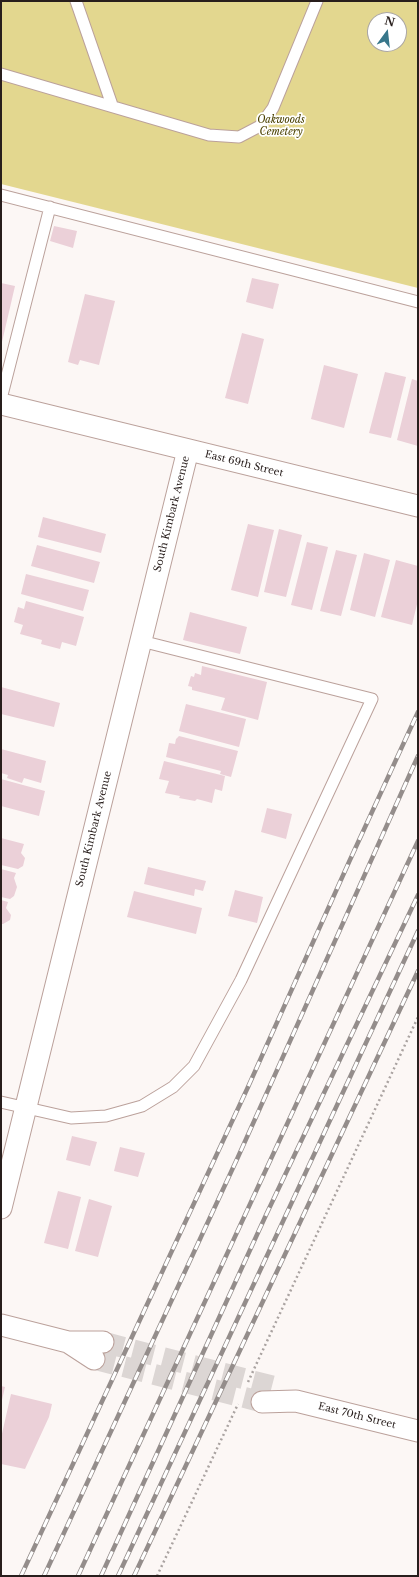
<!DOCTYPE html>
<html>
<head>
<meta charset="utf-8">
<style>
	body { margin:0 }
	#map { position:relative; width:419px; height:1577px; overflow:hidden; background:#fcf7f5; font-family:"Libre Baskerville",serif }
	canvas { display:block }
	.frame { position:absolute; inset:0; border:2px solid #281e1c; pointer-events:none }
	.north { position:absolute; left:367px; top:12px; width:40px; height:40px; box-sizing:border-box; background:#fff; border:1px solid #a9a5a4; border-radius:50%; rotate:15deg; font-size:11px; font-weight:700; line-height:16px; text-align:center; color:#281e1c }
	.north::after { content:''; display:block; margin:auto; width:14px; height:18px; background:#38778b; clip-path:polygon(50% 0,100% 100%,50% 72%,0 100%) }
</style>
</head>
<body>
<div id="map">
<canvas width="419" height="1577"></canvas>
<div class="frame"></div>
<div class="north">N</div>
</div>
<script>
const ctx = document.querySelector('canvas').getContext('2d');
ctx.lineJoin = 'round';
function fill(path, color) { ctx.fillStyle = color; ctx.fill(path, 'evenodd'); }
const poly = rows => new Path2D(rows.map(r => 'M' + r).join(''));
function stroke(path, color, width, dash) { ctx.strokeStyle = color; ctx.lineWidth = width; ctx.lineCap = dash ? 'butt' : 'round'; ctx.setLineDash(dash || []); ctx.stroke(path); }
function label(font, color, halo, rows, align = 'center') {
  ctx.font = font + ' "Libre Baskerville",serif'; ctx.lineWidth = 3.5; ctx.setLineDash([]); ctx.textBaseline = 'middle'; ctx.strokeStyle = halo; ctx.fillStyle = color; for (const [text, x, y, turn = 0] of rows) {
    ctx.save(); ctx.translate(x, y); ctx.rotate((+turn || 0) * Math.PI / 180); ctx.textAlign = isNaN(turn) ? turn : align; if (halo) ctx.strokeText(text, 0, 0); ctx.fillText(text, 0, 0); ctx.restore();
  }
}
const green = poly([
	[1,1,418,1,418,288,1,184],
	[375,20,399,20,399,44,375,44]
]);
const building = poly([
	[54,226,77,231,73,248,50,241],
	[252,278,279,284,273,309,246,302],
	[1,283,15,286,2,342,1,342],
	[85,294,115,301,99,365,80,360,78,365,68,362],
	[242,333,264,339,248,404,225,398],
	[324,365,358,374,344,428,311,419],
	[385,372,406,377,391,438,369,433],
	[412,379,418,381,418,446,397,440],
	[43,517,106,534,101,553,38,537],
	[248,524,274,530,258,597,231,590],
	[279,529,302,535,286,597,264,592],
	[307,542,328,547,312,610,291,605],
	[37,545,100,562,94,583,31,566],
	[336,550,357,555,341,616,320,611],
	[364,553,390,560,375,617,350,610],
	[396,560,418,566,418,600,412,625,381,617],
	[26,574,89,590,83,611,21,594],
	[26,601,84,617,76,646,62,642,60,649,41,644,42,640,20,634,23,625,14,622,18,607,24,609],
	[190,612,247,627,240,654,183,640],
	[202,666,267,682,258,720,221,710,225,698,192,690,192,687,188,686,191,676,194,677,195,673,201,675],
	[1,687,60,703,54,727,1,714],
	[186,704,246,719,239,747,179,731],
	[179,736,238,751,231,777,220,774,221,771,166,757,169,743,175,744,176,739],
	[1,749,46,761,41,783,24,778,22,783,7,778,8,775,1,773],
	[164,761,225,776,222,791,215,789,212,803,197,799,195,801,179,798,180,796,165,793,169,781,159,779],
	[1,779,45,791,39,816,1,806],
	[267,808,292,814,286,839,261,832],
	[1,838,24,844,21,853,25,858,23,866,18,869,1,865],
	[148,867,206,881,203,891,195,889,194,896,144,884],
	[1,869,16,873,14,878,17,887,14,896,10,899,1,897],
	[235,890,263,897,257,923,228,916],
	[134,891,202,908,196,934,127,917],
	[1,900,8,902,6,908,11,915,10,920,3,924,1,924],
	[72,1136,97,1142,90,1166,66,1160],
	[120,1147,145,1153,138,1177,114,1171],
	[58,1191,81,1197,68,1249,44,1243],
	[89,1199,112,1206,98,1257,75,1251],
	[1,1386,5,1387,2,1400,1,1400],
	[11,1394,52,1404,49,1417,25,1469,1,1464,1,1438]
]);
const streetTunnel = poly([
	[103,1342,272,1386],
	[94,1359,262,1402]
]);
const path = poly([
	[248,1382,418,1017],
	[157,1576,238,1404]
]);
const lane = poly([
	[76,1,112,105],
	[1,74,209,135,239,137,260,126,273,108,317,1],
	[1,195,418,302],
	[1,399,50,207],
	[1,1102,71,1118,106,1116,142,1106,173,1087,194,1066,241,980,372,699,141,641]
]);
const street = poly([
	[1,404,418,506],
	[1,1208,188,450],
	[1,1325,68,1342,103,1342],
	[68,1342,94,1359],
	[262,1402,296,1401,418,1431]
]);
const rail = poly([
	[21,1576,248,1087,349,862,418,712],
	[44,1576,238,1157,418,756],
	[78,1576,418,841],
	[101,1576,266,1215,418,895],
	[118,1576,418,931],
	[134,1576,418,971]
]);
const parkNames = [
	["Oakwoods",281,120],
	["Cemetery",281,132]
];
const streetNames = [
	["East 69th Street",244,464,14],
	["South Kimbark Avenue",172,514,-76],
	["South Kimbark Avenue",94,829,-76],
	["East 70th Street",357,1416,14]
];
fill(green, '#e3d78f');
fill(building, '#ebd0d8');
stroke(streetTunnel, '#dcd6d4', 21, [21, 10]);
stroke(lane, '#bba19b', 13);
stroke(street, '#bba19b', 23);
stroke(path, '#aaa3a1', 2.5, [2, 3]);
stroke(lane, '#fff', 11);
stroke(street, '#fff', 21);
stroke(rail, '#948d8b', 4.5);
stroke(rail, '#fff', 3, [9]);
label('italic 10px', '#4a4100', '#fff', parkNames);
label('10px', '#281e1c', '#fff', streetNames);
</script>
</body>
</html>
